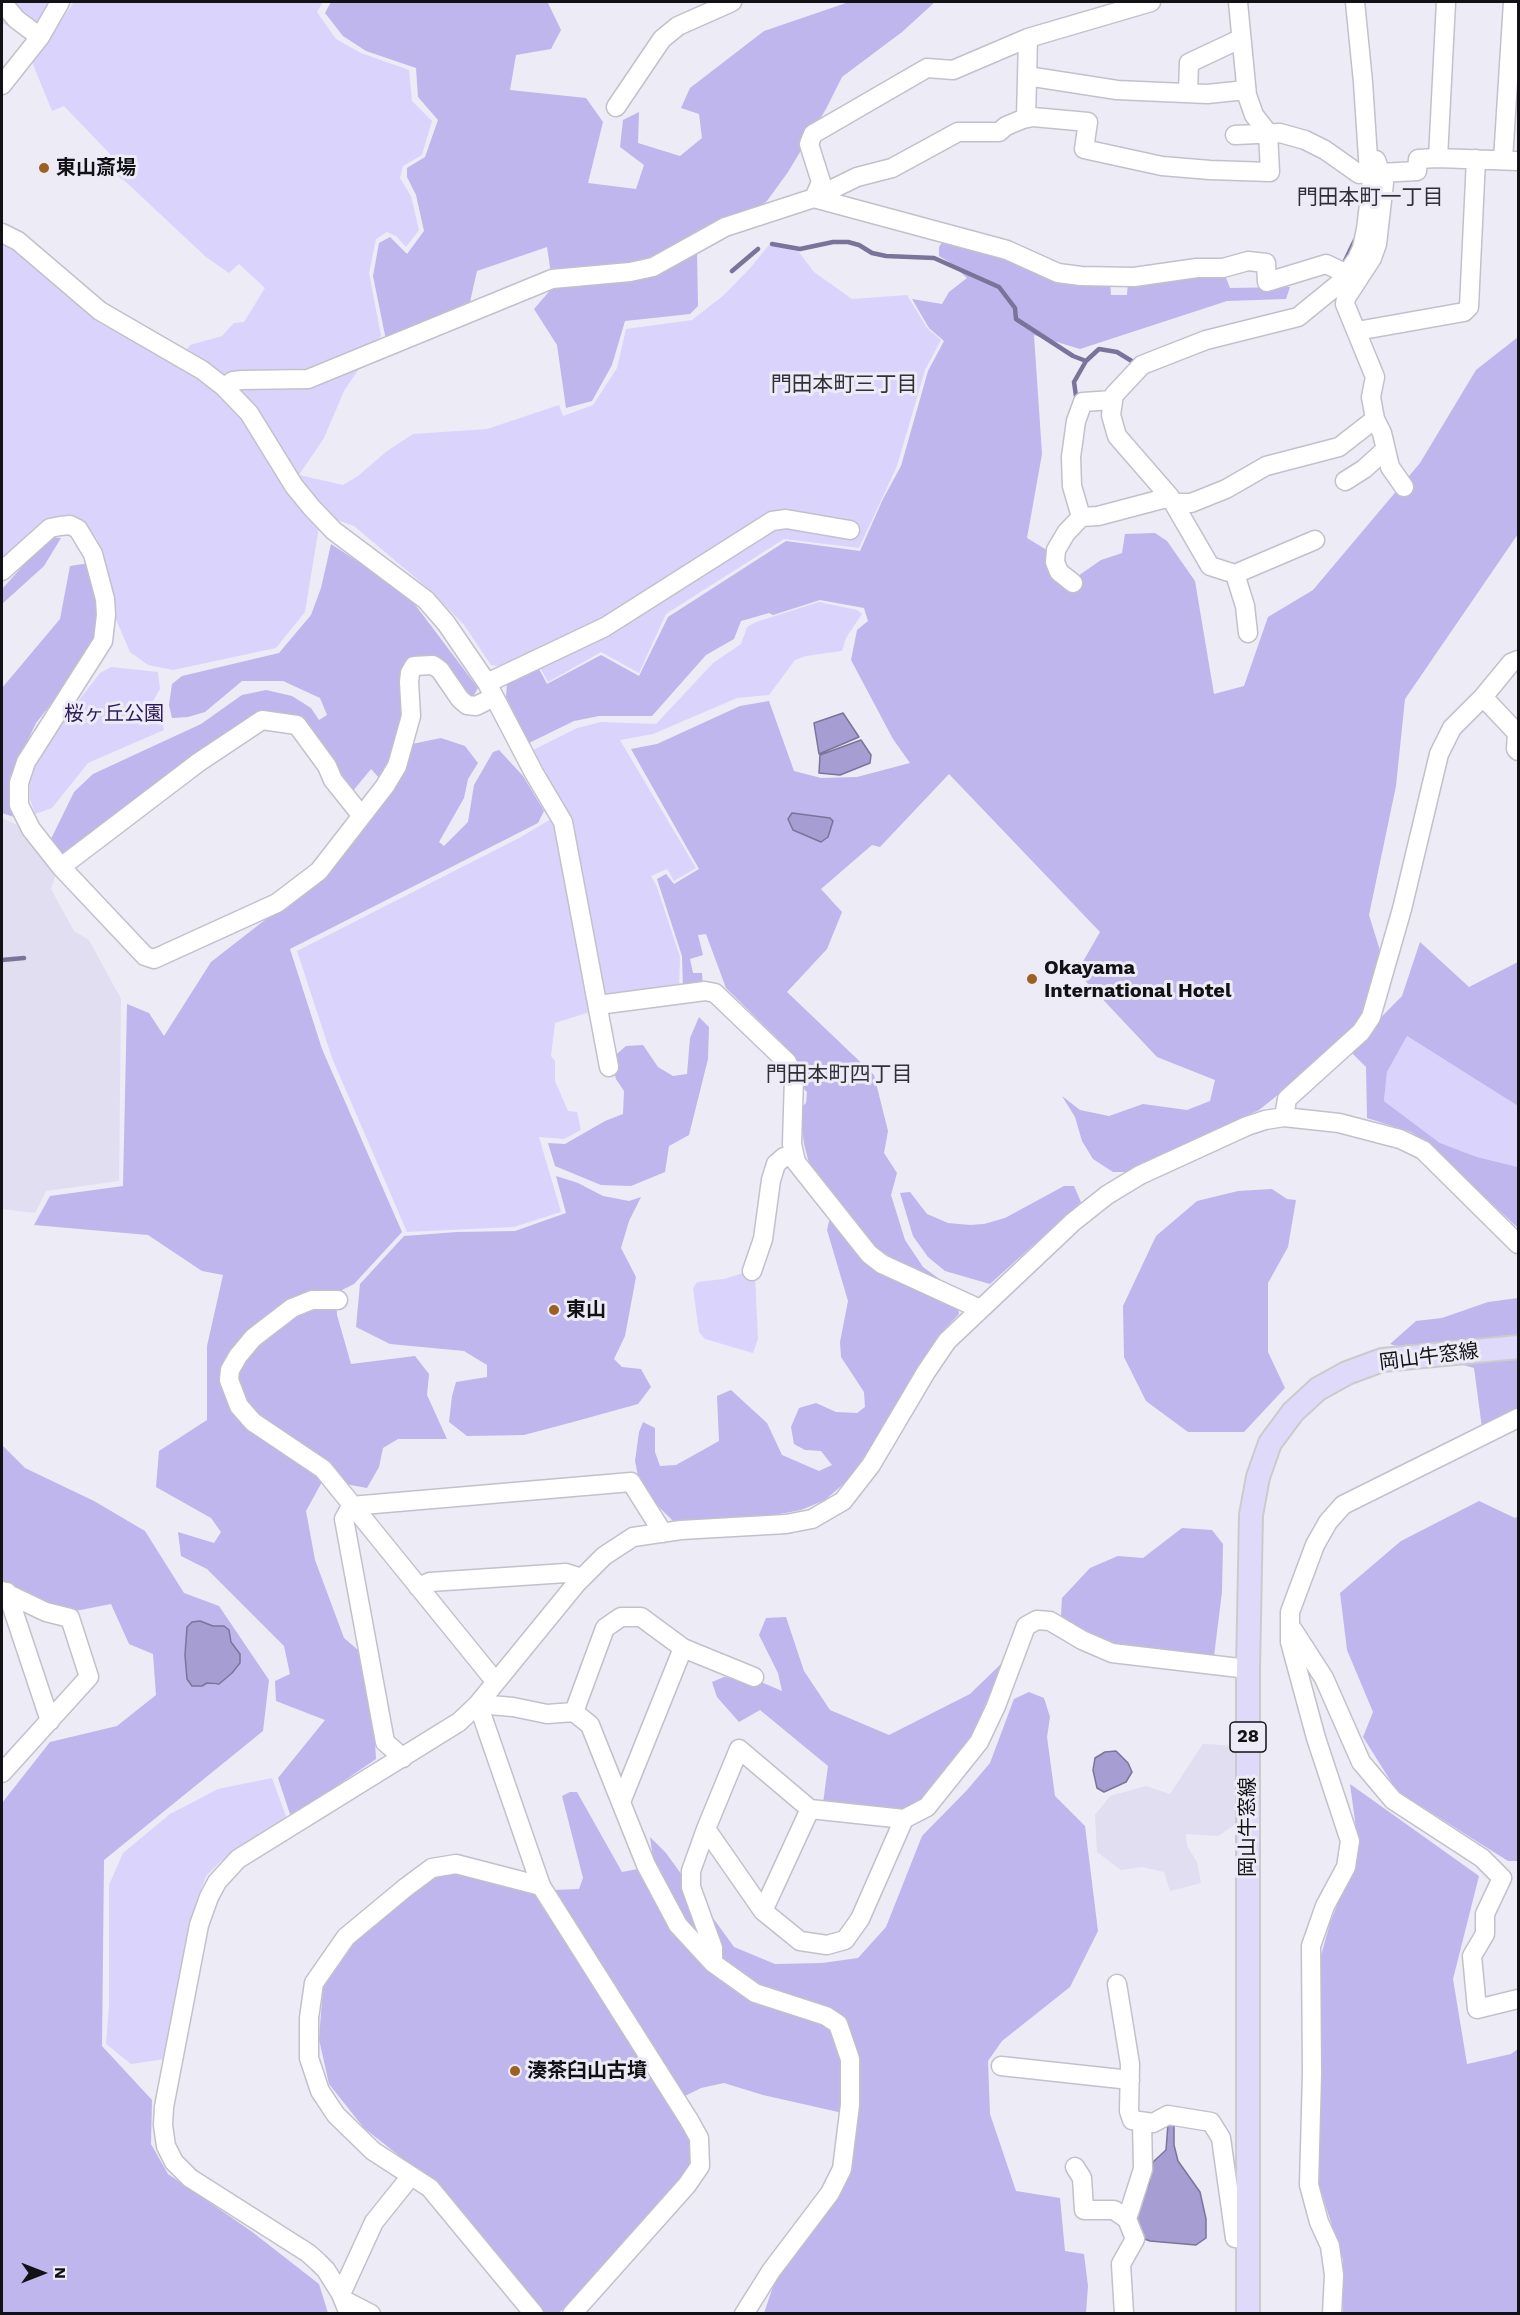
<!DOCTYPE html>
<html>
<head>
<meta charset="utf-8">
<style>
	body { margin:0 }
	#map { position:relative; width:1520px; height:2315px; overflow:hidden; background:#edebf6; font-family:"Work Sans",sans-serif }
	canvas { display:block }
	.frame { position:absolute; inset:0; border:3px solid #121115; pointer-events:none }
	.north { position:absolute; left:12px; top:2243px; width:60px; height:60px; -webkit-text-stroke:4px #edebf6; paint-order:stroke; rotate:90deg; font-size:16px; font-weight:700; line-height:24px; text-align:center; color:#121115 }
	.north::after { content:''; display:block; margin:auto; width:21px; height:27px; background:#121115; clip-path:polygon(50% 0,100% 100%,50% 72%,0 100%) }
</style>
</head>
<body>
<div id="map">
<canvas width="1520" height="2315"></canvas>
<div class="frame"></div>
<div class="north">N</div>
</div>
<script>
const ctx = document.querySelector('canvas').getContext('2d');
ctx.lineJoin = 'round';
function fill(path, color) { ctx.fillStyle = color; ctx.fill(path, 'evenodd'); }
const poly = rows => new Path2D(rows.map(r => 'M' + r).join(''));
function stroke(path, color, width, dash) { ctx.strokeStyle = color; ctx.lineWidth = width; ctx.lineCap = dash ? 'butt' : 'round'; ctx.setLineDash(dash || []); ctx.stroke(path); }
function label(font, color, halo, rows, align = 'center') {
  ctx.font = font + ' "Work Sans","Noto Sans JP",sans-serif'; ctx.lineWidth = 6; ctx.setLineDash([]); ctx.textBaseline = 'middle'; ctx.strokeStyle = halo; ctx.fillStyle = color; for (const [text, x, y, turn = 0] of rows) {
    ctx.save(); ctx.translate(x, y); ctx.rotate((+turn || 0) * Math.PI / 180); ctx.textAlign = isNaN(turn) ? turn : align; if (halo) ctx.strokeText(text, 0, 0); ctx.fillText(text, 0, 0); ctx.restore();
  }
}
const built = poly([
	[2,818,17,825,57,870,51,889,74,931,89,940,121,999,119,1181,46,1191,35,1213,2,1209],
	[1203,1744,1242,1746,1236,1824,1218,1836,1186,1834,1187,1846,1197,1862,1201,1883,1170,1891,1164,1872,1142,1867,1121,1870,1097,1852,1095,1815,1110,1796,1146,1786,1170,1794]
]);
const green = poly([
	[2,2,51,2,27,35,2,23],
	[74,2,323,2,317,12,336,39,361,53,409,70,412,101,432,121,422,155,403,166,400,178,411,196,419,230,406,247,396,236,387,232,376,239,369,273,381,336,344,391,324,438,299,475,343,485,358,476,387,451,413,434,487,429,559,405,563,416,593,405,617,368,626,329,692,320,724,295,751,267,769,245,798,251,814,272,852,299,907,295,927,328,941,340,925,370,897,466,859,548,784,539,666,614,639,673,601,652,548,682,533,655,501,667,491,665,464,625,430,590,354,526,334,519,319,527,305,612,276,648,173,670,148,665,130,652,114,615,97,539,78,522,2,564,2,238,177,365,190,345,222,336,234,323,244,322,265,288,239,264,229,273,206,257,127,183,103,164,110,154,64,106,52,111,32,62],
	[819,602,857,610,862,614,846,638,842,651,806,656,795,660,769,695,737,698,653,734,620,740,696,868,674,881,667,869,651,876,657,887,680,957,679,990,593,1011,555,1023,551,1056,555,1061,555,1081,568,1111,577,1112,581,1130,564,1139,539,1137,561,1212,514,1227,407,1232,332,1058,297,951,519,838,566,810,533,750,577,728,601,722,656,724,713,663,741,644,747,627,756,622],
	[111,667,158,672,160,689,149,708,150,722,162,721,164,730,88,763,52,808,35,814,30,799,30,773,45,744,100,673],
	[1407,1036,1518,1106,1518,1167,1477,1157,1440,1143,1384,1101,1387,1072],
	[743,1273,755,1275,758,1339,753,1353,705,1339,699,1332,693,1288,697,1282,724,1279],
	[272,1778,287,1819,221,1861,206,1876,196,1903,165,2059,131,2064,106,2044,109,2005,109,1885,123,1853,170,1814,218,1789]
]);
const forest = poly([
	[331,2,551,2,548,3,561,30,551,49,516,55,510,90,586,98,603,122,588,183,636,189,644,165,620,147,623,120,639,112,638,143,680,156,702,138,699,114,681,108,690,88,764,31,849,2,935,2,902,32,842,77,826,109,788,172,767,201,697,250,698,306,690,314,625,321,612,365,592,401,566,408,557,345,534,309,553,287,547,247,477,271,470,302,386,340,373,276,379,243,390,237,407,254,424,231,416,195,407,177,407,168,425,157,438,120,418,97,416,68,366,51,343,36,325,13],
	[943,241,1110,280,1111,295,1127,295,1128,281,1224,273,1230,288,1290,287,1286,299,1227,301,1080,349,1034,335,1042,454,1027,538,1050,552,1078,576,1101,560,1122,553,1125,534,1155,533,1167,541,1195,581,1214,694,1244,686,1268,617,1313,590,1420,463,1476,370,1518,337,1518,534,1405,699,1396,786,1369,915,1382,957,1365,1017,1325,1056,1274,1098,1259,1110,1127,1172,1113,1172,1093,1159,1082,1141,1075,1117,1062,1096,1080,1110,1109,1116,1143,1104,1187,1110,1210,1101,1215,1080,1157,1057,1077,972,1100,932,949,774,880,847,872,845,821,889,842,912,827,949,787,992,874,1075,888,1131,884,1153,897,1173,891,1195,905,1240,923,1267,945,1283,901,1264,877,1248,809,1163,804,1144,800,1109,806,1103,807,1092,803,1088,802,1068,794,1055,726,988,706,934,698,935,703,955,690,959,693,973,702,973,703,987,683,990,682,956,657,879,666,874,674,884,699,869,631,749,657,744,740,706,769,701,794,771,821,778,857,777,910,763,893,739,851,660,857,630,868,621,864,608,820,600,773,615,769,613,741,621,734,639,706,655,652,716,599,716,574,721,529,743,506,697,507,683,537,665,547,684,601,655,639,676,668,617,786,541,860,551,883,499,901,466,928,371,944,341,929,328,912,299,942,304,949,292,967,278,949,262,939,256,939,247],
	[49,537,61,538,44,566,2,604,2,589],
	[331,544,407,594,478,688,473,697,466,695,444,666,431,655,415,658,403,697,402,725,391,763,381,780,371,769,352,792,301,717,260,713,62,857,50,841,74,792,93,774,201,724,242,695,266,690,292,696,311,708,319,720,327,715,320,698,283,681,242,681,205,712,188,717,172,718,169,705,172,684,182,676,279,653,311,615,321,588],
	[90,563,98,613,95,639,77,671,36,723,10,777,17,818,2,813,2,688,60,619,70,566],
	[441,738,465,746,478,763,468,779,464,798,439,842,444,846,468,822,474,785,493,752,499,750,523,776,544,811,538,823,290,949,322,1049,402,1232,354,1284,336,1293,337,1315,351,1364,415,1356,429,1374,427,1395,447,1439,398,1439,383,1448,379,1467,367,1488,323,1480,306,1511,315,1560,344,1638,358,1650,375,1742,376,1759,291,1817,278,1778,325,1720,276,1701,275,1681,290,1674,284,1646,207,1569,181,1556,178,1532,214,1543,221,1532,211,1518,156,1487,159,1451,207,1420,207,1346,223,1275,202,1271,148,1235,34,1225,50,1196,123,1186,127,1004,149,1013,164,1036,211,962,288,902,412,744],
	[1420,942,1469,987,1518,962,1518,1106,1407,1036,1387,1072,1384,1101,1440,1143,1477,1157,1518,1167,1518,1228,1426,1143,1411,1132,1367,1118,1366,1067,1349,1050,1402,996],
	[699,1017,709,1027,708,1059,689,1135,669,1146,665,1172,631,1186,601,1185,555,1166,548,1143,565,1144,605,1121,623,1114,624,1091,616,1079,611,1059,626,1046,643,1045,658,1067,673,1076,687,1074,690,1038],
	[556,1176,578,1183,603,1196,629,1201,641,1197,629,1221,621,1248,636,1277,625,1336,614,1359,622,1367,641,1369,651,1387,638,1404,573,1422,524,1435,467,1436,449,1422,452,1396,456,1382,487,1377,487,1365,464,1351,390,1344,356,1327,360,1284,404,1236,457,1232,515,1231,566,1213],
	[1064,1186,1074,1186,1081,1202,990,1284,945,1271,928,1257,913,1236,900,1193,910,1192,927,1214,948,1223,970,1225,984,1224,1005,1218],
	[1272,1189,1287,1199,1296,1200,1288,1247,1268,1283,1268,1352,1285,1388,1244,1432,1188,1432,1146,1401,1124,1357,1123,1306,1156,1236,1197,1201,1238,1191],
	[830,1217,867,1265,924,1292,958,1305,959,1314,938,1336,874,1442,847,1481,825,1500,801,1510,780,1514,676,1524,655,1503,638,1476,635,1461,639,1432,643,1422,655,1428,655,1452,660,1466,676,1465,719,1441,717,1396,731,1390,767,1423,782,1455,819,1471,832,1465,821,1451,805,1450,794,1444,791,1427,799,1408,816,1403,836,1412,857,1413,865,1407,864,1392,841,1357,840,1342,848,1301,827,1230],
	[1518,1298,1518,1411,1482,1428,1474,1368,1390,1344,1416,1321,1442,1318,1488,1302],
	[2,1445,25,1468,94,1501,145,1531,184,1593,219,1606,269,1680,263,1731,104,1860,102,2046,152,2100,151,2144,168,2174,251,2231,319,2284,328,2313,2,2313,2,1803,50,1742,117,1726,156,1695,153,1654,129,1644,111,1604,70,1612,2,1584],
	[200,1621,213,1626,224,1626,229,1630,231,1642,240,1654,240,1663,232,1673,216,1685,206,1683,185,1655,187,1627,192,1622],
	[1479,1501,1515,1518,1518,1516,1518,1861,1508,1861,1397,1791,1363,1737,1373,1712,1347,1650,1340,1593,1401,1541],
	[1182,1528,1212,1530,1223,1544,1222,1592,1214,1656,1122,1648,1096,1638,1061,1616,1062,1598,1090,1568,1118,1556,1143,1558],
	[786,1617,804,1671,830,1710,889,1735,970,1694,1004,1661,973,1733,922,1804,895,1813,823,1803,828,1766,760,1710,739,1722,717,1697,712,1682,724,1677,761,1682,782,1691,778,1673,759,1635,766,1618],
	[1029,1692,1044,1698,1050,1717,1047,1737,1055,1796,1085,1826,1098,1931,1070,1987,1002,2041,988,2061,990,2114,1016,2191,1060,2198,1065,2251,1084,2254,1088,2286,1086,2313,764,2313,777,2275,832,2203,856,2116,763,2095,724,2083,701,2088,671,2103,690,2132,694,2151,690,2169,586,2287,559,2313,545,2313,435,2184,364,2128,329,2084,319,2039,323,1988,357,1939,433,1876,455,1871,528,1891,579,1889,583,1878,562,1796,570,1792,577,1792,622,1872,654,1866,650,1837,666,1853,734,1947,775,1964,822,1963,858,1958,886,1927,922,1836,967,1790,990,1763,1014,1699],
	[1350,1784,1479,1876,1453,1979,1467,2064,1511,2054,1518,2049,1518,2313,1343,2313,1343,2260,1319,2185,1321,1956,1330,1923,1359,1850]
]);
const water = poly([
	[843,713,859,737,819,754,814,723,843,713],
	[861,740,871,755,870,763,840,775,819,773,820,755,861,740],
	[792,813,830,818,833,821,828,837,821,842,793,830,788,819,792,813],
	[200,1621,213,1626,224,1626,229,1630,231,1642,240,1654,240,1663,232,1673,219,1684,207,1683,202,1686,192,1686,187,1679,185,1655,187,1627,192,1622,200,1621],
	[1116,1751,1128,1763,1132,1772,1126,1782,1104,1792,1097,1788,1093,1770,1095,1758,1105,1752,1116,1751],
	[1174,2123,1174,2145,1178,2161,1200,2192,1206,2219,1206,2238,1196,2245,1150,2241,1139,2237,1135,2227,1141,2200,1149,2184,1153,2162,1166,2150,1168,2124,1174,2123]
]);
const stream = poly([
	[772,244,800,249,833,242,848,242,859,245,872,253,886,256,934,258,999,287,1015,308,1016,319,1073,356,1086,361,1099,349,1117,352,1135,363,1137,362],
	[1343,265,1355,240],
	[732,271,758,249],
	[1077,403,1074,382,1086,361],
	[2,960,24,958]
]);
const minor = poly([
	[2,2,16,19,40,37],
	[1446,2,1438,158,1518,161],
	[1027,76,1117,90,1207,94,1246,90],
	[2,85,40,37,60,2],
	[1188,93,1189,63,1240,39],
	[616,107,662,39,678,26,732,2],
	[1026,118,1028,38],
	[1235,135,1280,133,1305,140,1325,150,1359,174,1369,173],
	[1376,160,1384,183,1377,244,1372,258,1346,298,1345,304,1375,377,1371,397,1375,419,1382,433,1390,467,1404,487],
	[1503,160,1513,2],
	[1380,173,1417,171,1418,159,1438,158],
	[814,198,857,177,892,168,958,132,999,132,1006,126,1023,119,1033,117,1088,122,1084,149,1162,166,1210,170,1270,172,1268,133,1254,115,1247,95,1238,2],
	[814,198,1007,250,1058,273,1081,276,1134,277,1197,268,1223,268,1248,261,1266,263,1267,282,1326,264,1347,274],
	[2,233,18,241,100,311,202,370,224,387,249,413,294,486,312,508,334,531,426,600,446,623,487,683,534,773,563,822,609,1067],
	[1357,331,1464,312,1469,307,1476,159],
	[224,387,233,381,242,380,308,379,552,279,630,272,653,267,725,227,814,198,821,182,809,144,813,134,927,68,953,70,1028,38,1151,2],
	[1345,481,1364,469,1385,450],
	[1174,503,1191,503,1226,489,1266,466,1339,447,1375,419],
	[1081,517,1098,516,1170,497],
	[1315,540,1235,574,1210,566,1170,497,1117,436,1111,415,1114,395,1142,365,1206,340,1298,317,1341,282,1357,259,1362,248,1366,229,1372,180,1369,173,1363,82,1355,2],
	[2,571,50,528,60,526,70,525,78,529,93,554,105,599,106,615,103,641,26,762,19,783,19,805,31,829,61,867,145,956,154,959,277,903,319,871,385,786,397,766,411,716,409,682,410,673,414,666,433,665,440,670,460,699,467,705,476,706,494,697],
	[1235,574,1245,606,1248,633],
	[1073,583,1059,572,1055,562,1056,550,1066,533,1081,517,1072,486,1071,457,1076,421,1083,402,1113,400],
	[487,683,605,627,772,521,786,519,850,530],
	[1483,697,1517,733,1516,749,1518,751],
	[61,867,199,762,262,720,297,725,327,766,333,780,361,815],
	[598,1005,705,991,715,993,787,1062,794,1077,792,1144,796,1162,869,1254,882,1264,980,1309],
	[1284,1117,1287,1099,1361,1032,1371,1017,1402,909,1439,754,1452,728,1483,697,1511,663,1518,660],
	[752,1271,763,1239,771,1180,776,1164,784,1157,794,1154],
	[338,1300,312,1300,292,1308,253,1338,238,1356,230,1370,229,1380,239,1406,253,1422,323,1469,495,1681],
	[351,1506,631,1482,663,1533],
	[351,1506,344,1519,385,1742,403,1758],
	[418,1587,430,1582,566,1573,582,1578],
	[2,1591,46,1612,70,1618,89,1677,2,1773],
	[7,1592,50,1721],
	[1293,1630,1324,1678,1361,1762,1393,1800,1482,1858,1502,1878,1485,1914,1485,1934,1472,1956,1477,2009,1518,1999],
	[478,1704,513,1707,547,1714,574,1712,590,1725,646,1865,678,1925,713,1963,755,1993,826,2016,838,2024,850,2059,850,2105,842,2169,830,2193,771,2271,744,2314],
	[478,1704,541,1886,689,2120,699,2138,700,2166,687,2185,572,2314],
	[574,1712,605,1628,621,1617,641,1617,683,1648,754,1677],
	[621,1802,683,1648],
	[706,1829,763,1911,800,1941,827,1945,845,1940,860,1919,904,1819],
	[763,1911,810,1809],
	[713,1963,713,1948,691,1887,691,1871,706,1829,739,1749,810,1809,904,1819,927,1807,979,1742,996,1706,1026,1626,1037,1620,1050,1621,1082,1640,1112,1653,1248,1669],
	[1117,1984,1130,2064,1129,2111,1132,2120,1153,2123,1168,2115,1211,2122,1221,2138,1235,2238,1248,2239],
	[1001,2066,1130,2080],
	[1075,2167,1082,2178,1084,2210,1114,2210,1127,2219,1143,2169,1142,2122],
	[341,2294,374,2222,411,2176],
	[344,2300,371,2314],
	[349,2314,341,2294,326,2270,318,2262,308,2253,190,2178,174,2162,166,2146,163,2125,164,2107,199,1925,209,1897,217,1882,238,1859,459,1722,478,1704,576,1584,604,1556,633,1537,681,1530,786,1524,812,1519,843,1501,871,1465,926,1372,947,1341,1073,1222,1107,1195,1140,1175,1247,1126,1265,1120,1284,1117,1339,1123,1400,1139,1423,1150,1518,1244],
	[534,2314,430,2188,373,2151,336,2115,320,2091,309,2058,309,2018,314,1983,346,1937,405,1888,432,1868,456,1864,541,1886],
	[1124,2314,1121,2264,1135,2239,1127,2219],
	[1332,2314,1334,2275,1330,2246,1319,2222,1309,2185,1312,2074,1311,1946,1325,1906,1346,1867,1350,1841,1316,1738,1290,1642,1290,1612,1315,1545,1328,1522,1343,1505,1518,1418]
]);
const major = poly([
	[1248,2314,1248,1669,1251,1515,1258,1477,1270,1443,1293,1412,1318,1389,1347,1373,1382,1360,1518,1347]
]);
const markers = [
	[44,168,6,"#9c6022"],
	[1032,979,6,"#9c6022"],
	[554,1310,6,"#9c6022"],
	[515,2071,6,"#9c6022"]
];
const shields = [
	[1248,1737,36]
];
const shieldNames = [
	["28",1248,1737]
];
const poiNames = [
	["東山斎場",56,168],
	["Okayama",1044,968],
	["International Hotel",1044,991],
	["東山",566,1310],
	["湊茶臼山古墳",527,2071]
];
const parkNames = [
	["桜ヶ丘公園",114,714]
];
const streetNames = [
	["岡山牛窓線",1429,1357,-7],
	["岡山牛窓線",1248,1827,-90]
];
const neighbourhoodNames = [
	["門田本町一丁目",1370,198],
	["門田本町三丁目",844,385],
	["門田本町四丁目",839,1075]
];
fill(built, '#e0def0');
fill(green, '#dad4fd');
fill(forest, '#beb6ed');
fill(water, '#a69ed3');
stroke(water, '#7a749a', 1.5);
stroke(stream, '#7a749a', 4.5);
stroke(minor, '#c2c1cb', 21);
stroke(major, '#cbcbcc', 26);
stroke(minor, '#fff', 18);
stroke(major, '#dfdafa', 22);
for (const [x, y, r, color] of markers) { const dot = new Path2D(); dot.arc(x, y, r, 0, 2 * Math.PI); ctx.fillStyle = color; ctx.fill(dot); stroke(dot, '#edebf6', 2); }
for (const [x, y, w] of shields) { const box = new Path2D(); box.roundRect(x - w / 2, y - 15, w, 30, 4.5); ctx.fillStyle = '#edebf6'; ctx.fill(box); stroke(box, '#121115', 1.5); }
label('bold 18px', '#121115', null, shieldNames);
label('bold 20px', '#121115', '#edebf6', poiNames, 'left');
label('20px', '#2d1a59', '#edebf6', parkNames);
label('20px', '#121115', '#edebf6', streetNames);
label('21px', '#313038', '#edebf6', neighbourhoodNames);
</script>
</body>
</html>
